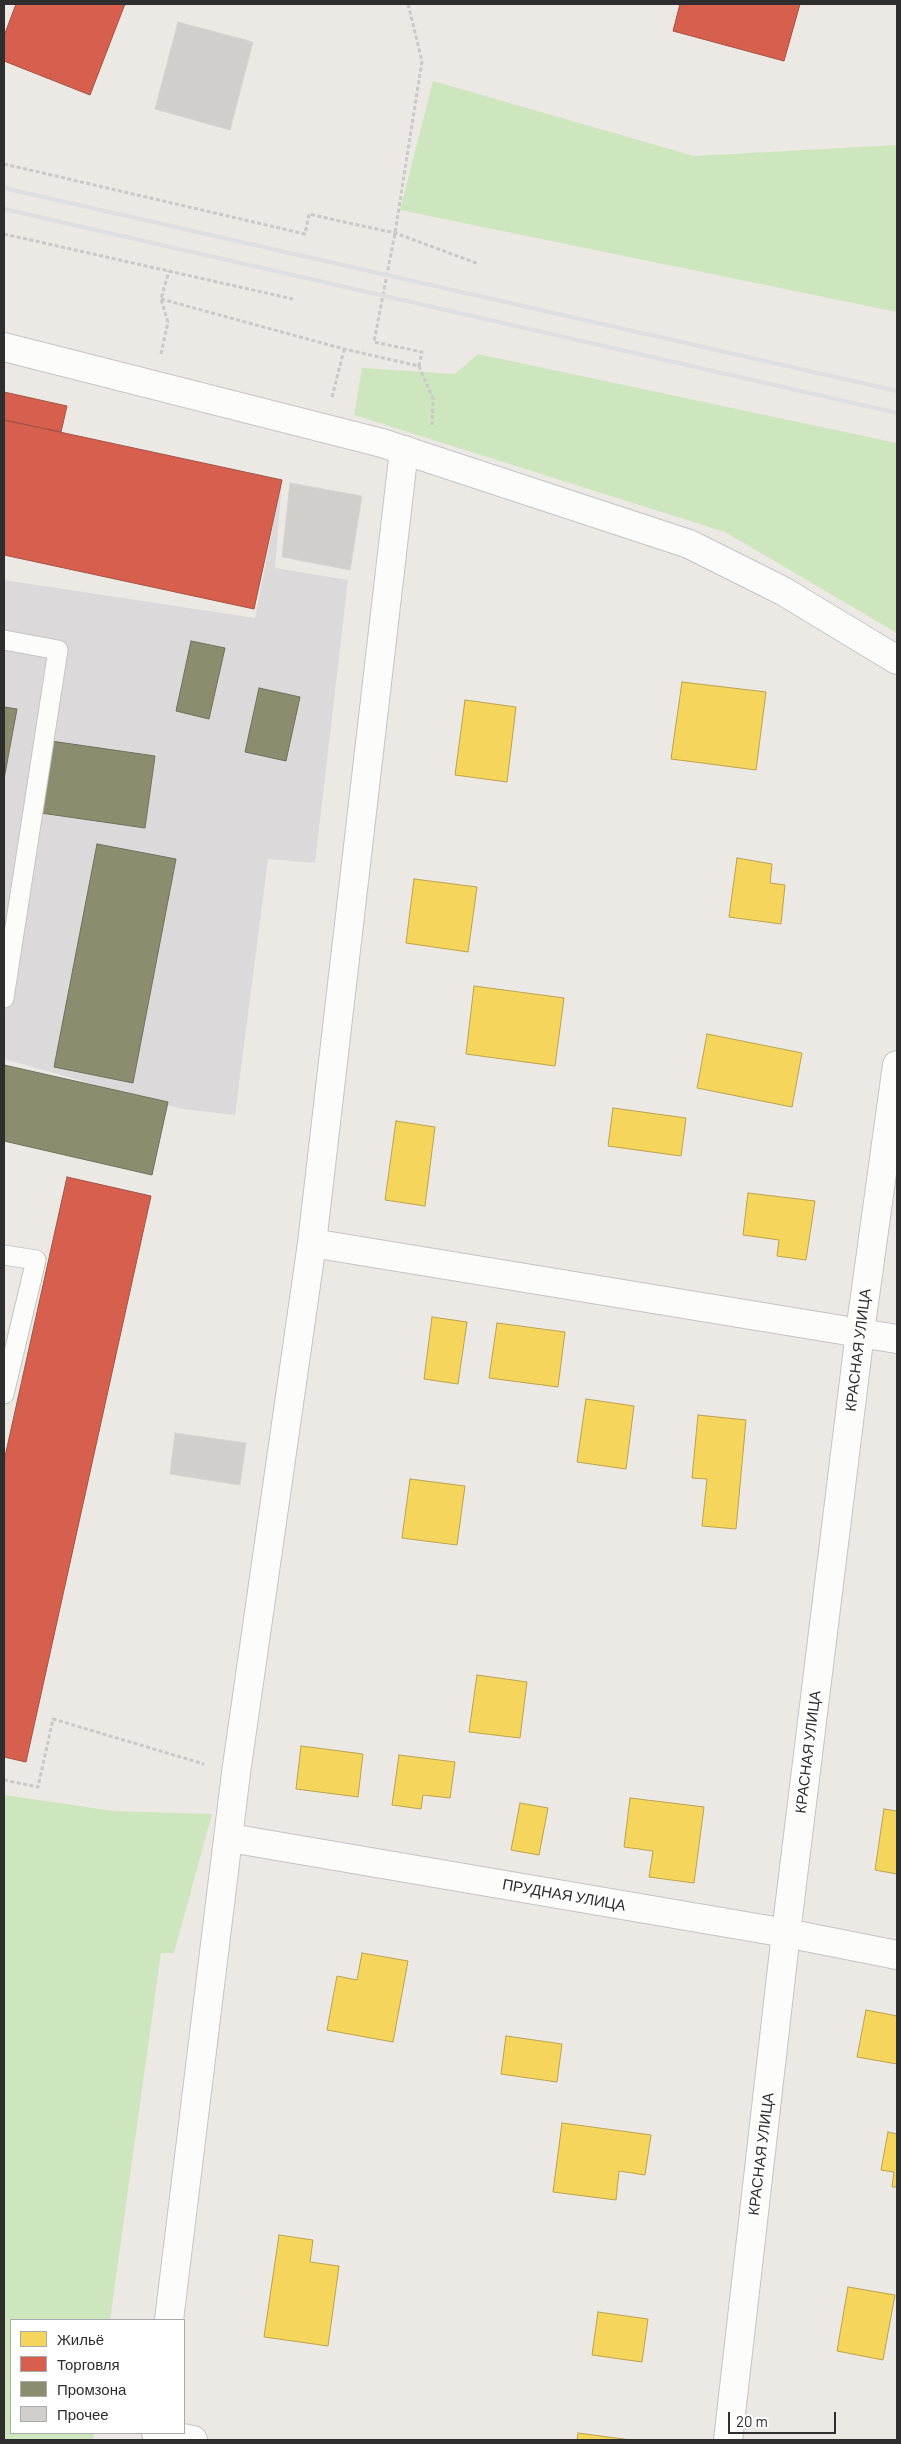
<!DOCTYPE html>
<html>
<head>
<meta charset="utf-8">
<style>
	body { margin:0 }
	#map { position:relative; width:901px; height:2444px; overflow:hidden; background:#ece8e4; font-family:Barlow,sans-serif }
	canvas { display:block }
	.frame { position:absolute; inset:0; border:5px solid #2e2e2e; pointer-events:none }
	.legend { position:absolute; left:10px; top:2319px; width:175px; height:115px; box-sizing:border-box; background:#fff; border:1px solid #ababab; margin:0; padding:6px 9px; list-style:none; font-size:15px; color:#2e2e2e }
	.legend li { display:flex; align-items:center; gap:10px; height:25px }
	.legend b { width:25px; border:1px solid #ababab }
	.scale { position:absolute; left:728px; top:2412px; width:108px; height:22px; box-sizing:border-box; border:2px solid #2e2e2e; border-top:0; padding-left:6px; font-size:15px; line-height:18px; white-space:nowrap; color:#2e2e2e; -webkit-text-stroke:4px #fff; paint-order:stroke }
</style>
</head>
<body>
<div id="map">
<canvas width="901" height="2444"></canvas>
<div class="frame"></div>
<ul class="legend">
<li><b style="height:14px;background:#f6d55c"></b>Жильё</li>
<li><b style="height:14px;background:#d6604d"></b>Торговля</li>
<li><b style="height:14px;background:#8c8c6e"></b>Промзона</li>
<li><b style="height:14px;background:#d1cecb"></b>Прочее</li>
</ul>
<div class="scale">20 m</div>
</div>
<script>
const ctx = document.querySelector('canvas').getContext('2d');
ctx.lineJoin = 'round';
function fill(path, color) { ctx.fillStyle = color; ctx.fill(path, 'evenodd'); }
const poly = rows => new Path2D(rows.map(r => 'M' + r).join(''));
function stroke(path, color, width, dash) { ctx.strokeStyle = color; ctx.lineWidth = width; ctx.lineCap = dash ? 'butt' : 'round'; ctx.setLineDash(dash || []); ctx.stroke(path); }
function label(font, color, halo, rows, align = 'center') {
  ctx.font = font + ' Barlow,sans-serif'; ctx.lineWidth = 5; ctx.setLineDash([]); ctx.textBaseline = 'middle'; ctx.strokeStyle = halo; ctx.fillStyle = color; for (const [text, x, y, turn = 0] of rows) {
    ctx.save(); ctx.translate(x, y); ctx.rotate((+turn || 0) * Math.PI / 180); ctx.textAlign = isNaN(turn) ? turn : align; if (halo) ctx.strokeText(text, 0, 0); ctx.fillText(text, 0, 0); ctx.restore();
  }
}
const industrial = poly([
	[282,480,275,568,348,580,315,863,268,859,235,1115,182,1109,4,1059,4,580,255,618]
]);
const green = poly([
	[433,81,694,156,897,145,897,312,400,210],
	[478,354,897,443,897,633,725,532,354,415,362,368,455,374],
	[4,1795,114,1811,212,1814,174,1953,161,1953,110,2320,11,2320,11,2433,94,2433,93,2440,4,2440]
]);
const homes = poly([
	[682,682,766,692,756,770,671,759,682,682],
	[465,700,516,707,507,782,455,775,465,700],
	[737,858,772,864,770,883,785,885,781,924,729,917,737,858],
	[414,879,477,887,468,952,406,943,414,879],
	[474,986,564,998,555,1066,466,1054,474,986],
	[707,1034,802,1053,792,1107,697,1088,707,1034],
	[613,1108,686,1118,681,1156,608,1146,613,1108],
	[396,1121,435,1127,425,1206,385,1200,396,1121],
	[748,1193,815,1201,806,1260,777,1256,779,1240,743,1235,748,1193],
	[432,1317,467,1322,458,1384,424,1379,432,1317],
	[497,1323,565,1332,558,1387,489,1378,497,1323],
	[586,1399,634,1406,626,1469,577,1462,586,1399],
	[698,1415,746,1420,736,1529,702,1526,707,1479,692,1478,698,1415],
	[410,1479,465,1486,457,1545,402,1538,410,1479],
	[477,1675,527,1682,520,1738,469,1732,477,1675],
	[301,1746,363,1754,358,1797,296,1789,301,1746],
	[399,1755,455,1762,450,1798,423,1795,421,1809,392,1805,399,1755],
	[630,1798,704,1807,694,1883,649,1877,653,1851,624,1847,630,1798],
	[520,1803,548,1808,539,1855,511,1850,520,1803],
	[884,1809,897,1811,897,1874,875,1870,884,1809],
	[362,1953,408,1961,393,2042,327,2030,337,1976,357,1980,362,1953],
	[866,2010,897,2016,897,2064,857,2057,866,2010],
	[506,2036,562,2044,557,2082,501,2074,506,2036],
	[562,2123,651,2135,645,2175,619,2171,616,2200,553,2192,562,2123],
	[888,2132,897,2134,897,2187,892,2187,894,2172,881,2170,888,2132],
	[279,2235,313,2240,310,2262,339,2266,328,2346,264,2337,279,2235],
	[848,2287,895,2295,883,2360,837,2351,848,2287],
	[598,2312,648,2319,642,2362,592,2355,598,2312],
	[578,2433,631,2440,577,2440,578,2433]
]);
const shops = poly([
	[16,4,125,4,90,95,4,61,4,36,16,4],
	[680,4,800,4,784,61,673,31,680,4],
	[4,392,67,406,61,432,4,420,4,392],
	[4,420,282,480,254,609,4,555,4,420],
	[67,1177,151,1196,26,1762,4,1757,4,1461,67,1177]
]);
const industry = poly([
	[191,641,225,648,209,719,176,711,191,641],
	[259,688,300,697,286,761,245,752,259,688],
	[4,707,17,709,4,779,4,707],
	[51,741,155,756,145,828,41,813,51,741],
	[97,844,176,859,133,1083,54,1067,97,844],
	[4,1065,168,1102,152,1175,4,1141,4,1065]
]);
const building = poly([
	[178,22,253,42,230,130,155,109,178,22],
	[290,483,362,496,350,570,282,557,290,483],
	[175,1433,246,1443,240,1485,170,1474,175,1433]
]);
const path = poly([
	[4,164,305,234,309,214,335,220,395,233,479,264],
	[4,234,293,299],
	[161,299,344,349,419,366,422,352,374,342,395,233,422,61,408,4],
	[161,354,168,322,161,299,169,271],
	[419,366,433,399,432,425],
	[332,397,344,350],
	[4,1780,38,1787,53,1719,204,1764]
]);
const service = poly([
	[4,640,58,650,4,998],
	[4,1255,36,1260,4,1394]
]);
const minor = poly([
	[312,1243,897,1339],
	[230,1838,786,1933,897,1955],
	[169,2320,236,1773,312,1243,404,450],
	[156,2433,193,2440],
	[728,2440,786,1933,860,1332,897,1065]
]);
const tertiary = poly([
	[4,347,382,443,689,544,783,591,897,660]
]);
const rail = poly([
	[4,188,897,391],
	[4,209,897,413]
]);
const streetNames = [
	["КРАСНАЯ УЛИЦА",858,1350,-83],
	["КРАСНАЯ УЛИЦА",808,1752,-83],
	["ПРУДНАЯ УЛИЦА",564,1895,10],
	["КРАСНАЯ УЛИЦА",761,2154,-83]
];
fill(industrial, '#dcd9db');
fill(green, '#cee6be');
fill(homes, '#f6d55c');
stroke(homes, '#baa34e', 1);
fill(shops, '#d6604d');
stroke(shops, '#a45144', 1);
fill(industry, '#8c8c6e');
stroke(industry, '#70705b', 1);
fill(building, '#d1cecb');
stroke(building, '#d7d4d0', 1);
stroke(service, '#c5c4c5', 21);
stroke(minor, '#c5c4c5', 30);
stroke(tertiary, '#c5c4c5', 30);
stroke(path, '#c9c9c8', 3, [4, 2.5]);
stroke(service, '#fcfcfb', 19);
stroke(minor, '#fcfcfb', 28);
stroke(tertiary, '#fcfcfb', 28);
stroke(rail, '#dfdfe1', 4);
label('15px', '#2e2e2e', '#fff', streetNames);
</script>
</body>
</html>
